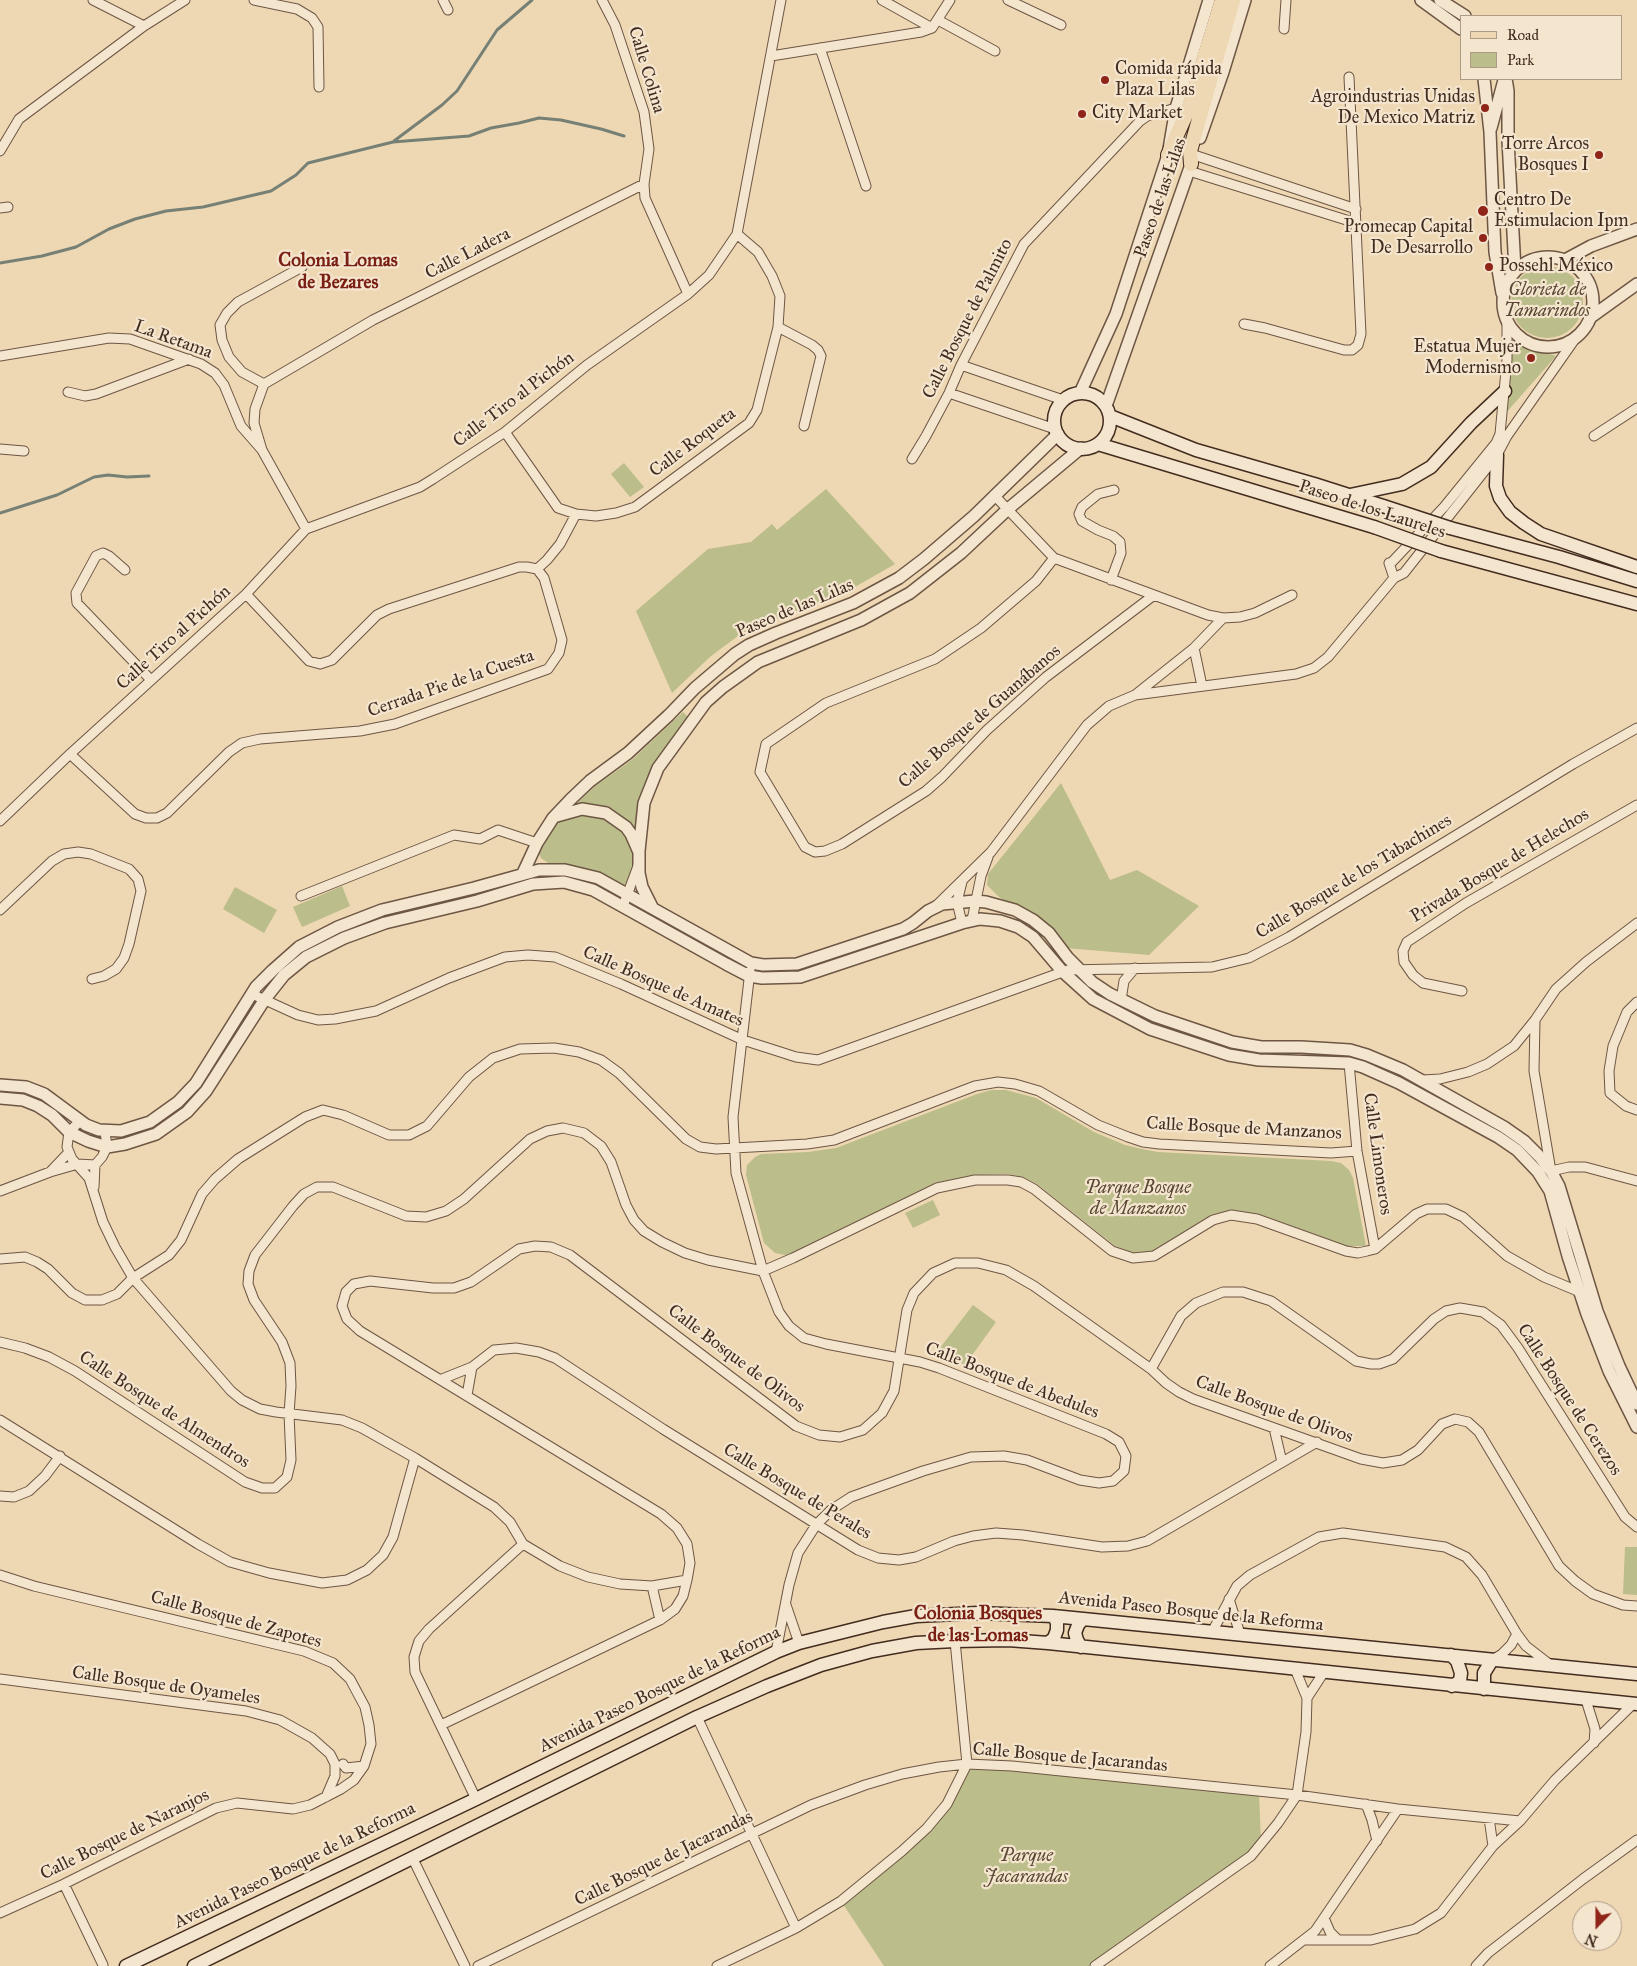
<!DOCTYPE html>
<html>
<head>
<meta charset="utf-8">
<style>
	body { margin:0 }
	#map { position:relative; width:1637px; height:1966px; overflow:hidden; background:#eed7b3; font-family:"IM FELL Great Primer",serif }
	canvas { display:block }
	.legend { position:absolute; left:1460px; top:15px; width:162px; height:65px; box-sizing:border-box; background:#f4e5ce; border:1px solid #ad9b88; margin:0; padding:6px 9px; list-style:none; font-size:15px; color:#422b1f }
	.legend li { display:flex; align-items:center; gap:10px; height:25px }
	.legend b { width:25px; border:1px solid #ad9b88 }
	.north { position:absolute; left:1572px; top:1901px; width:50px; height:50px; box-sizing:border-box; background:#f4e5ce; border:1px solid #ad9b88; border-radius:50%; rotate:202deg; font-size:14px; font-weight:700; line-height:20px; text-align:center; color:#422b1f }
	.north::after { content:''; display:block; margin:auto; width:18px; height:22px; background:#8f2418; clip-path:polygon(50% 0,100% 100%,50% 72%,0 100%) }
</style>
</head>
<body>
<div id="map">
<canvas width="1637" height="1966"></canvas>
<ul class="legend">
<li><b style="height:6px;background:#eed7b3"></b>Road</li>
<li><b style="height:14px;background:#bbbd8a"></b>Park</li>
</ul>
<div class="north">N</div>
</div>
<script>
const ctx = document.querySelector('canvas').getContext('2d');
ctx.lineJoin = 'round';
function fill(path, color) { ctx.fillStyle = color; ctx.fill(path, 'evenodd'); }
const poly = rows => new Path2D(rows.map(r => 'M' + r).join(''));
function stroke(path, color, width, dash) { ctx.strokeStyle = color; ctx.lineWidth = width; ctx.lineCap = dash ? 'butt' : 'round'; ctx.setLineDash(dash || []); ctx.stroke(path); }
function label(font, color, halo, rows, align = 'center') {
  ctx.font = font + ' "IM FELL Great Primer",serif'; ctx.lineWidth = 4.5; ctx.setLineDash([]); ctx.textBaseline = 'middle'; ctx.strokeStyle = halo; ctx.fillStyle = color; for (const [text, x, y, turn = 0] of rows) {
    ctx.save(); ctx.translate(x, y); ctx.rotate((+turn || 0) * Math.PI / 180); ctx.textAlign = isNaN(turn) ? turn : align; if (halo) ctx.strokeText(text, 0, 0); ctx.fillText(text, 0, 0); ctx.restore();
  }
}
const green = poly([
	'1511 302a36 36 0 1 1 72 0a36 36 0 1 1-72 0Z',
	[1513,342,1556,356,1505,414],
	[624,463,644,487,630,497,611,474],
	[826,489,895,564,848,591,742,633,711,656,672,693,636,611,708,549,751,542,772,524,777,530],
	[683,712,688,717,665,747,648,776,639,802,636,830,626,819,613,811,575,805,594,787,633,759],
	[1061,783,1110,880,1137,870,1199,906,1149,955,1065,948,998,896,987,885,988,874],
	[582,815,603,818,616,826,626,837,633,854,634,863,625,888,600,874,578,867,548,863,541,858,539,854,555,823],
	[342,886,350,906,302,927,293,907],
	[235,887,277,910,264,933,223,909],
	[991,1090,1006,1090,1036,1098,1094,1132,1125,1145,1142,1149,1158,1152,1331,1161,1341,1163,1349,1170,1353,1178,1366,1246,1347,1246,1259,1214,1231,1210,1211,1215,1152,1252,1134,1253,1115,1246,1037,1184,1023,1177,1008,1174,974,1175,935,1183,791,1254,785,1255,775,1253,764,1243,746,1175,747,1165,755,1157,761,1154,808,1152,836,1148,977,1094],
	[933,1200,940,1215,913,1228,905,1213],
	[973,1305,996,1322,965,1365,936,1353],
	[1625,1547,1637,1547,1637,1595,1623,1594],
	[967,1764,1259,1792,1261,1843,1095,1966,884,1966,841,1901,929,1825]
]);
const stream = poly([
	[394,141,442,105,457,91,497,30,532,0],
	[0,263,42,256,76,247,109,229,135,219,166,211,203,207,271,191,296,175,308,163,393,142,469,136,491,128,519,123,539,118,561,120,601,129,624,136],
	[0,513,57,495,94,477,108,475,127,477,149,476]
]);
const minor = poly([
	[93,0,144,26],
	[254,0,297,9,312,18,318,27,319,87],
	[443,0,448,10],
	[602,0,615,25,644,112,649,149,644,184,645,198,688,294],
	[882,0,932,28],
	[1008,0,1061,25],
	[938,20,995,51],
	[1284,29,1286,0],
	[820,48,866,186],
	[771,56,921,32,932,28,950,0],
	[0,151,19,119,144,26,185,0],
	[1194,155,1356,209],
	[1189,171,1356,223],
	[0,208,8,207],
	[1244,324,1265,328,1344,350,1352,350,1358,345,1361,334,1349,77],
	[778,327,812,345,818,350,821,356,804,426],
	[0,356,109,338,130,339,201,364,215,373,224,385,241,426,262,450,306,529],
	[961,365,1063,400],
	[264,384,242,372,229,357,222,340,220,325,227,313,238,302,302,267],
	[68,392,85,396,96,394,189,359],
	[949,393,1055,429],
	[505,432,558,508,576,514,596,516,616,513,635,507,749,423,757,410,778,327,780,296,772,276,758,252,737,234],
	[1594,436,1637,408],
	[0,449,24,451],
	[262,450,254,423,255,409,264,384,373,320,644,184],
	[912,459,926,436,949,393,961,365,1024,244,1140,121,1147,116,1176,108],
	[994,495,1054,558,1208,615,1223,618,1240,617,1255,613,1292,595],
	[1054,558,1036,581,981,628,935,659,826,703,766,744,760,772,805,847,815,852,825,851,842,844,926,791,942,777,987,730,1046,677,1154,595],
	[537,569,547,560,560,544,576,514],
	[125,570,109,556,103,553,96,556,76,593,77,603,151,680],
	[1394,578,1389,563,1392,562,1444,507,1496,443,1500,434,1507,360,1507,323],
	[1111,580,1121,553,1120,542,1113,536,1098,530,1082,521,1079,514,1082,507,1098,494,1114,490],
	[1202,686,1194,648,1223,618],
	[1135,695,1194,648],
	[70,754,135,814,146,818,157,818,167,813,229,752,242,743,260,739,360,731,395,724,548,669,559,653,562,640,544,578,537,569,527,567,519,567,389,609,377,615,332,660,320,664,309,661,246,594],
	[0,821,70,754,246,594,306,529,420,487,433,479,505,432,587,365,688,294,709,275,737,234,781,0],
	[301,896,454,835,480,839,498,830,537,843],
	[623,906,638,866],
	[936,906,991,852,1087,725,1109,706,1135,695,1296,674,1314,668,1328,657,1394,578,1404,573,1497,455,1507,436,1575,339],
	[0,910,52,861,64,854,78,852,91,854,129,869,138,879,141,891,129,944,124,958,116,969,104,976,92,979],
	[972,920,981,876,988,857],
	[962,923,957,902,962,882],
	[750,971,733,1117,736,1173,763,1271,779,1312,789,1326,804,1338,826,1344,920,1362,939,1368,1106,1434,1119,1442,1126,1456,1124,1471,1113,1481,1099,1483,1080,1480,1027,1460,1004,1456,971,1457,923,1471,851,1497,831,1510,816,1525,798,1553,789,1585,776,1652],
	[1462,991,1423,983,1413,975,1404,962,1403,951,1407,942,1466,903,1637,805],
	[252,994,298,1015,318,1020,335,1019,376,1011,449,978,505,957,528,955,555,957,621,984,743,1040,796,1057,818,1060,1068,970,1212,967,1249,958,1289,937,1573,764,1637,728],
	[1121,1000,1124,981,1135,968],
	[1637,1002,1627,1012,1613,1046,1609,1071,1610,1093,1626,1106,1637,1110],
	[1535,1020,1534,1071,1551,1171,1569,1167,1585,1167,1637,1181],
	[1349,1063,1357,1151,1375,1249],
	[1423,1080,1440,1079,1468,1072,1487,1064,1514,1046,1535,1020,1556,989,1586,962,1637,923],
	[80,1121,69,1132,67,1147,72,1159,89,1178,103,1222,115,1247,133,1278,231,1391,242,1400,260,1409,276,1412,342,1420,362,1428,415,1458,494,1507,510,1522,523,1544,560,1566,588,1577,620,1584,652,1586,687,1580],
	[50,1172,69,1152],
	[94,1187,95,1165,102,1157,107,1147,105,1131],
	[0,1191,50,1172,78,1164,95,1165],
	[0,1259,25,1257,37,1262,48,1269,72,1293,85,1300,102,1300,117,1294,133,1278,169,1255,181,1240,202,1194,215,1179,238,1159,305,1117,323,1110,343,1115,389,1135,409,1135,427,1126,469,1077,493,1058,520,1049,554,1048,579,1052,601,1060,619,1073,686,1139,700,1147,716,1149,807,1144,834,1140,975,1086,998,1082,1015,1084,1039,1091,1098,1125,1128,1137,1143,1142,1159,1144,1331,1153,1357,1151],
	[0,1342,25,1348,49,1357,75,1371,245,1482,262,1488,275,1488,287,1477,291,1460,289,1414,291,1386,290,1363,282,1342,254,1300,248,1284,249,1271,255,1255,293,1206,304,1194,317,1187,333,1187,406,1216,426,1217,446,1211,464,1199,530,1139,547,1131,563,1128,584,1133,601,1146,611,1162,626,1205,634,1220,644,1231,662,1242,685,1253,708,1260,763,1271,793,1258,937,1188,975,1180,1008,1180,1021,1182,1034,1189,1112,1251,1133,1258,1154,1256,1213,1220,1231,1215,1257,1219,1346,1251,1358,1253,1367,1251,1375,1249,1416,1214,1427,1209,1446,1209,1463,1217,1507,1256,1544,1277,1580,1292],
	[1151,1369,1181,1316,1196,1303,1223,1292,1243,1292,1271,1301,1356,1361,1371,1364,1379,1364,1393,1359,1434,1319,1446,1311,1460,1308,1483,1312,1501,1325,1518,1348,1625,1517,1637,1527],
	[442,1379,472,1367,494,1350,516,1348,539,1352,555,1358,663,1429,858,1550,878,1558,899,1560,916,1557,954,1541,973,1536,996,1533,1023,1535,1102,1547,1128,1546,1147,1541,1317,1442],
	[467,1395,472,1367],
	[0,1420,198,1544,230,1562,269,1573,322,1583,347,1580,367,1570,383,1555,393,1537,415,1458],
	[1274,1428,1282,1462],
	[0,1496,14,1497,29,1491,45,1476,60,1456],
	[0,1575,34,1586,304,1651,333,1663,350,1679,365,1707,369,1725,371,1744,364,1766,354,1780,341,1789,310,1805,293,1809,237,1803,216,1808,64,1884,0,1913],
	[652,1586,660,1620],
	[1229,1599,1240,1634],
	[786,1605,799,1643],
	[1212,1632,1237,1586,1250,1575,1319,1537,1343,1533,1445,1547,1466,1557,1482,1575,1517,1634,1526,1646,1548,1663],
	[1492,1660,1502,1654,1511,1645,1517,1634],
	[0,1679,246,1711,280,1720,312,1738,330,1754,335,1764,335,1776,326,1797],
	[1307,1698,1324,1672],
	[1586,1700,1595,1729,1594,1743],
	[697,1717,796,1928],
	[441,1725,660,1620,675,1609,683,1596,687,1580,690,1563,687,1544,677,1528,661,1514,360,1331,347,1319,342,1306,346,1292,354,1284,370,1281,433,1288,454,1288,471,1282,519,1249,535,1246,551,1247,570,1255,796,1426,819,1435,840,1437,863,1430,882,1413,894,1391,907,1310,914,1293,933,1273,955,1263,978,1263,1006,1270,1034,1286,1151,1369,1166,1383,1179,1392,1193,1399,1361,1459,1383,1463,1402,1460,1418,1450,1442,1424,1455,1419,1468,1422,1479,1432,1559,1566,1575,1581,1593,1594,1623,1605,1637,1606],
	[343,1764,346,1768,364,1766],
	[476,1799,415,1672,414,1657,419,1641,429,1629,523,1544],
	[1366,1804,1372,1820,1377,1841],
	[1489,1818,1493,1846],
	[412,1857,465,1966],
	[64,1884,103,1965],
	[1324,1918,1330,1932,1338,1940],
	[1305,1940,1371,1940,1415,1929,1441,1913,1493,1846,1520,1821,1555,1780,1633,1704],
	[478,1966,811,1805,865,1785,902,1774,939,1767,967,1764,1012,1766,1297,1795,1398,1809,1520,1821],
	[717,1966,796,1928,841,1901,902,1851,927,1828,947,1804,967,1764,955,1641],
	[1095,1966,1251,1856,1278,1823,1297,1795,1306,1732,1307,1698,1295,1669],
	[1270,1966,1315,1931,1398,1809],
	[1476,1966,1488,1953,1583,1879,1637,1840]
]);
const tertiary = poly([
	[1421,0,1461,29],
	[1440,0,1465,16],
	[1484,79,1490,132,1495,252,1502,293],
	[1506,79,1508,91,1508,140,1515,270],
	[1491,128,1504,80],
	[1200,138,1223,72,1245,0],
	'1503 302a45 45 0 1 1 90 0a45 45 0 1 1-90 0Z',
	[1565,260,1591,246,1637,229],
	[1591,317,1637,284],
	[1080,393,1116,314,1168,155,1176,108,1209,0],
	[1106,406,1194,156],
	[557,816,582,809,606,813,626,827,631,834,638,850],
	[523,873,537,843,553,818,571,799,590,781,628,753,669,715,695,688,735,654,749,645,776,633,853,603,899,578,924,559,974,516,1058,434],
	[652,907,642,887,639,873,639,851,644,803,658,768,706,702,723,687,758,662,861,620,910,593,961,553,1008,509,1081,448],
	[0,1085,26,1087,44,1094,86,1125,99,1130,121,1131,150,1122,178,1102,196,1083,256,987,273,970,299,947,338,927,382,910,474,888,539,870,565,870,598,878,751,963,763,965,797,964,903,929,913,923,928,911,942,904,975,901,986,902,1015,910,1033,920,1049,933,1068,958,1092,982,1110,994,1155,1016,1232,1042,1261,1047,1301,1047,1350,1050,1367,1055,1403,1070,1504,1127,1524,1141,1540,1157,1551,1171,1559,1186,1597,1311,1619,1366,1637,1404],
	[0,1098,23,1100,38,1106,52,1115,69,1132,88,1141,107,1147,125,1144,156,1134,187,1112,206,1091,265,999,284,975,306,957,344,938,385,923,477,901,533,884,564,882,593,890,726,964,749,976,762,978,800,977,962,923,980,919,1000,921,1018,927,1033,937,1062,971,1093,999,1150,1029,1229,1055,1259,1060,1349,1063,1363,1067,1399,1083,1498,1137,1517,1150,1538,1172,1550,1191,1568,1256,1587,1314,1609,1371,1637,1427]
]);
const secondary = poly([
	'1054 421a28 28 0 1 1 56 0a28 28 0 1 1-56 0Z',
	[1110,416,1196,450,1314,484,1383,506],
	[1098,444,1374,527],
	[1497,455,1496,486,1500,498,1510,512,1524,523,1541,534,1637,567],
	[1350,495,1402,484,1431,467,1471,423,1505,391],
	[1450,528,1559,557,1637,581],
	[1441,551,1637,604],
	[1048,1643,1054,1638,1057,1630,1057,1622,1053,1616],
	[1081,1647,1077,1640,1075,1633,1078,1625,1083,1619],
	[1451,1655,1457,1661,1461,1673,1460,1681,1452,1686],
	[1484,1689,1484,1673,1492,1660],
	[126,1966,476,1799,776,1652,799,1643,883,1622,916,1616,978,1613,1053,1616,1637,1674],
	[194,1966,697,1717,767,1686,821,1665,872,1651,916,1643,955,1641,1008,1640,1048,1643,1637,1704]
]);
const primary = poly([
	[1168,155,1188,110,1222,0],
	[1191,164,1190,151,1233,0]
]);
const secondaryBridge = poly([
	[1383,506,1450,528],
	[1374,527,1441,551]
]);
const markers = [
	[1105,80,5,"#8f2418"],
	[1485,108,5,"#8f2418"],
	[1082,114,5,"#8f2418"],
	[1599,155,5,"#8f2418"],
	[1483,211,6,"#8f2418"],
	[1483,238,5,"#8f2418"],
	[1489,267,5,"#8f2418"],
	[1531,358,5,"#8f2418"]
];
const streetNames = [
	["Calle Colina",646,70,73],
	["Paseo de las Lilas",1161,198,-71],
	["Calle Ladera",468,254,-27],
	["Calle Bosque de Palmito",968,319,-63],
	["La Retama",173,340,20],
	["Calle Tiro al Pichón",514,400,-37],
	["Calle Roqueta",693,443,-37],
	["Paseo de los Laureles",1372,510,18],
	["Paseo de las Lilas",795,609,-23],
	["Calle Tiro al Pichón",174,638,-42],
	["Cerrada Pie de la Cuesta",451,684,-19],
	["Calle Bosque de Guanábanos",980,717,-41],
	["Privada Bosque de Helechos",1500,866,-31],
	["Calle Bosque de los Tabachines",1354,877,-31],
	["Calle Bosque de Amates",663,987,24],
	["Calle Bosque de Manzanos",1244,1129,3],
	["Calle Limoneros",1377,1154,82],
	["Calle Bosque de Olivos",736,1359,37],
	["Calle Bosque de Abedules",1012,1381,21],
	["Calle Bosque de Cerezos",1569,1400,57],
	["Calle Bosque de Almendros",164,1410,33],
	["Calle Bosque de Olivos",1274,1410,20],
	["Calle Bosque de Perales",797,1492,31],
	["Avenida Paseo Bosque de la Reforma",1191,1612,6],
	["Calle Bosque de Zapotes",236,1620,15],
	["Calle Bosque de Oyameles",166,1686,8],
	["Avenida Paseo Bosque de la Reforma",660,1690,-26],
	["Calle Bosque de Jacarandas",1070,1758,5],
	["Calle Bosque de Naranjos",125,1835,-26],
	["Calle Bosque de Jacarandas",664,1859,-26],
	["Avenida Paseo Bosque de la Reforma",295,1866,-26]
];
const poiNames = [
	["Comida rápida",1115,70],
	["Plaza Lilas",1115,91],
	["Agroindustrias Unidas",1475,98,"right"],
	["De Mexico Matriz",1475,119,"right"],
	["City Market",1092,114],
	["Torre Arcos",1589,145,"right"],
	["Bosques I",1589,166,"right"],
	["Centro De",1494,201],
	["Estimulacion Ipm",1494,222],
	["Promecap Capital",1473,228,"right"],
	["De Desarrollo",1473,249,"right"],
	["Possehl México",1499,267],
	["Estatua Mujer",1521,348,"right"],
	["Modernismo",1521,369,"right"]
];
const parkNames = [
	["Glorieta de",1547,291],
	["Tamarindos",1547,312],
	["Parque Bosque",1138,1189],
	["de Manzanos",1138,1210],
	["Parque",1026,1857],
	["Jacarandas",1026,1878]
];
const neighbourhoodNames = [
	["Colonia Lomas",338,261],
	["de Bezares",338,283],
	["Colonia Bosques",978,1614],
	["de las Lomas",978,1636]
];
fill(green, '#bbbd8a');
stroke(stream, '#768075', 3);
stroke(minor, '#6d5644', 11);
stroke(tertiary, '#6d5644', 14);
stroke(secondary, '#422b1f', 15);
stroke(primary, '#422b1f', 16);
stroke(minor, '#f4e5ce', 9);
stroke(tertiary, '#f4e5ce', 11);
stroke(secondary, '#f4e5ce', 12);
stroke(primary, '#eed7b3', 14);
stroke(secondaryBridge, '#422b1f', 15, []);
stroke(secondaryBridge, '#f4e5ce', 12);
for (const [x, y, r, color] of markers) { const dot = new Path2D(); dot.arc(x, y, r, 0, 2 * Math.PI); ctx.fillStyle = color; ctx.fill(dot); stroke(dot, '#f4e5ce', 2); }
label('18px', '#422b1f', '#f4e5ce', streetNames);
label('18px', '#422b1f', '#f4e5ce', poiNames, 'left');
label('italic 18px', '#5a4834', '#f4e5ce', parkNames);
label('bold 19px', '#7a1f14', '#f4e5ce', neighbourhoodNames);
</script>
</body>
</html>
